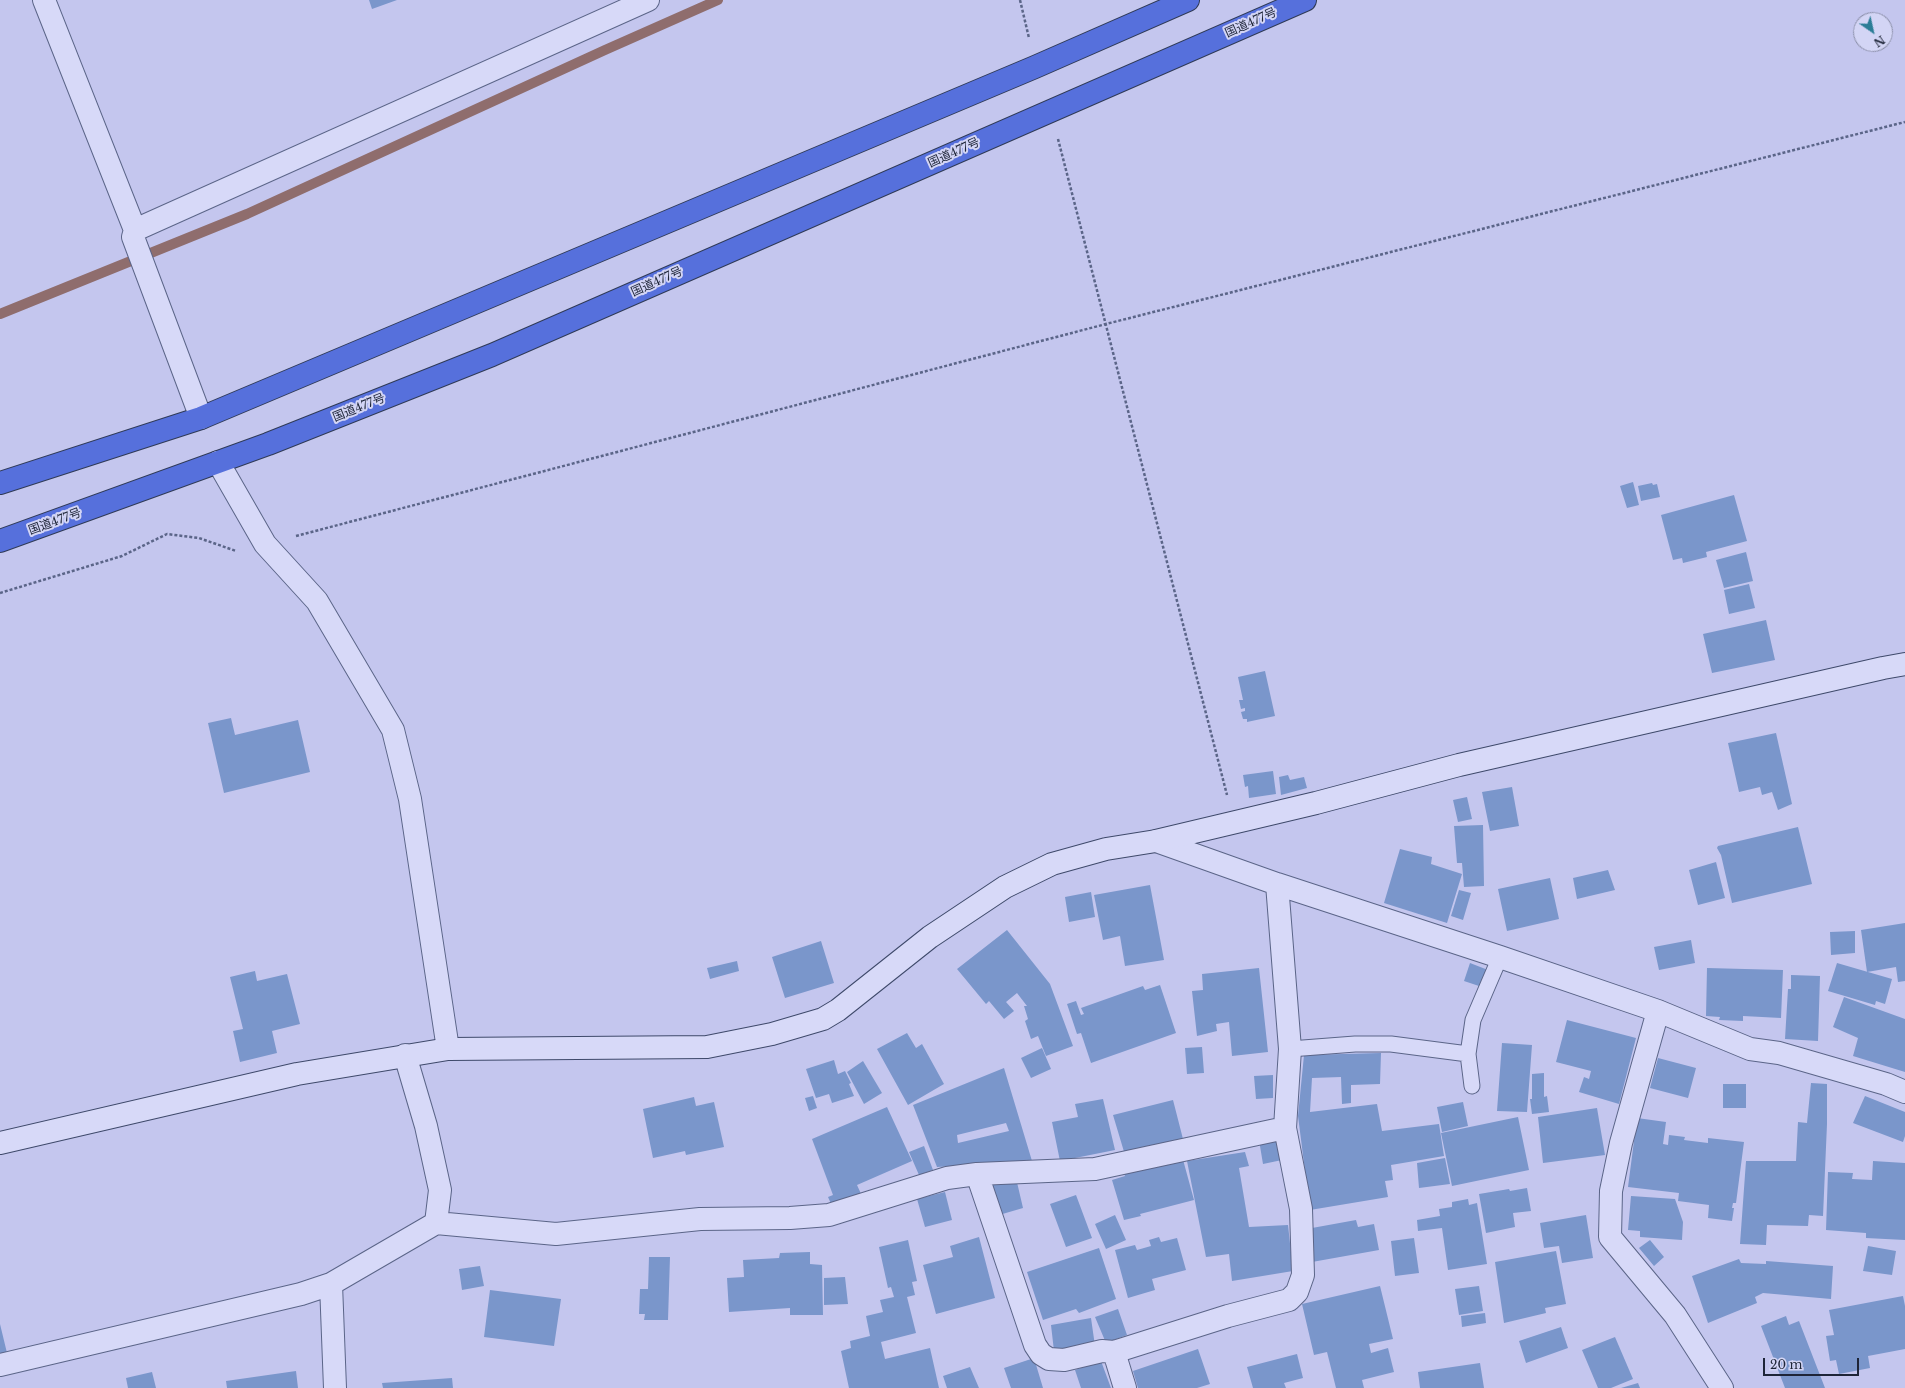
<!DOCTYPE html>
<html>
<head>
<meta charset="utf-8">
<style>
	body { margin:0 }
	#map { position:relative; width:1905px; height:1388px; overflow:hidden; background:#c4c6ee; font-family:"Libre Baskerville",serif }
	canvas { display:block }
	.north { position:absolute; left:1853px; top:12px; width:40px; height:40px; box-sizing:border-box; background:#d3d5f5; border:1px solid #8b8fa9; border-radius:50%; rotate:146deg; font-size:11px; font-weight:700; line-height:16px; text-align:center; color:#1e2538 }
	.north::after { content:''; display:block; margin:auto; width:14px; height:18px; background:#2b7d96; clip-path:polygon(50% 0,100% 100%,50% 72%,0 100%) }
	.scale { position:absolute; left:1763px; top:1358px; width:96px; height:18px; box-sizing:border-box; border:2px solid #1e2538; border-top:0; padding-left:5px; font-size:12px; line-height:14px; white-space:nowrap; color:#1e2538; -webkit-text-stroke:3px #d3d5f5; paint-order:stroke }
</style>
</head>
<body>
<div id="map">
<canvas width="1905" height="1388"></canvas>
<div class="north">N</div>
<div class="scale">20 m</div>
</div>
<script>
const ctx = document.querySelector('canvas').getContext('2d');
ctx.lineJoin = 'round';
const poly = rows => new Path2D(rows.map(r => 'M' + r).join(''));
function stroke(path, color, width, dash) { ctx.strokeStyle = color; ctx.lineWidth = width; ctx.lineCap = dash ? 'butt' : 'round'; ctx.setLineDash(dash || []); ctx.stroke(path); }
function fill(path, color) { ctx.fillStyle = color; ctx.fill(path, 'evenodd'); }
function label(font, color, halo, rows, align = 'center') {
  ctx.font = font + ' "Libre Baskerville","Noto Sans JP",serif'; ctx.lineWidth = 4; ctx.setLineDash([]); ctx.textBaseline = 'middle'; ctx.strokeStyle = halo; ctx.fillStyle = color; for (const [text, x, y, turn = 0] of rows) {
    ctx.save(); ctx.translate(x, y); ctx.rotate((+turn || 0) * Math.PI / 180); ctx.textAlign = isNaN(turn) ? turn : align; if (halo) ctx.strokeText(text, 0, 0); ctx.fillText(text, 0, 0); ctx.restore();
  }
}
const stream = poly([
	[0,314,247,214,605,50,718,0]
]);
const building = poly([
	[369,0,397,0,372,9],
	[1633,482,1639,505,1627,508,1620,486],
	[1652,483,1653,485,1657,484,1660,497,1641,501,1638,486],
	[1734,495,1747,541,1706,552,1707,557,1683,563,1682,558,1673,560,1661,515],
	[1746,552,1753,581,1724,588,1716,560],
	[1749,584,1755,608,1729,614,1724,590],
	[1766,620,1775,660,1712,673,1703,634],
	[1265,671,1275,716,1247,722,1247,719,1243,719,1241,712,1245,711,1245,708,1241,709,1239,700,1243,700,1238,677],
	[231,718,235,735,298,720,310,772,224,793,208,723],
	[1776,733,1792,804,1778,810,1772,792,1762,795,1760,787,1739,792,1728,743],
	[1273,771,1276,794,1249,798,1248,786,1245,787,1243,775],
	[1288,775,1290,780,1304,777,1307,788,1281,795,1279,777],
	[1512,787,1519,826,1490,831,1482,792],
	[1467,797,1472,819,1458,822,1453,800],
	[1483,825,1484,886,1464,887,1462,863,1457,863,1454,826],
	[1798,827,1812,884,1732,903,1721,855,1717,848,1718,846],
	[1400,849,1432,857,1431,864,1462,874,1447,923,1384,903],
	[1716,862,1725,898,1698,905,1689,870],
	[1608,870,1615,890,1577,899,1573,878],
	[1550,878,1559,919,1507,931,1498,889],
	[1150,885,1164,960,1125,966,1120,936,1103,940,1094,895],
	[1459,890,1471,893,1463,920,1451,916],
	[1091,892,1095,917,1069,922,1065,897],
	[1905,923,1905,981,1898,982,1896,967,1867,972,1861,930],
	[1007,930,1050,984,1073,1046,1046,1056,1038,1036,1031,1039,1025,1021,1028,1019,1024,1006,1027,1006,1017,993,1006,1002,1014,1011,1004,1019,989,1001,986,1004,957,969],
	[1855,931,1855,953,1831,955,1830,932],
	[1691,940,1695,963,1659,970,1654,947],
	[821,941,834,983,785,998,772,957],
	[737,961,739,971,710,979,707,968],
	[1470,963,1488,970,1482,987,1464,981],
	[1837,963,1892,979,1885,1004,1876,1001,1875,1005,1828,991],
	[1259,968,1268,1052,1232,1056,1229,1022,1216,1024,1217,1031,1197,1036,1192,991,1203,990,1202,974],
	[1707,968,1783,970,1781,1018,1743,1016,1743,1021,1719,1020,1720,1017,1706,1016],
	[255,971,257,981,287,974,300,1024,272,1031,277,1053,240,1062,233,1031,243,1029,230,977],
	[1791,975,1820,976,1818,1041,1785,1039,1788,989,1791,989],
	[1160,985,1176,1033,1091,1063,1081,1033,1077,1034,1067,1004,1076,1001,1081,1015,1084,1014,1081,1008,1143,986,1145,990],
	[1844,997,1905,1019,1905,1072,1853,1056,1858,1038,1833,1027],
	[1567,1020,1636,1038,1619,1104,1579,1092,1584,1077,1589,1079,1591,1071,1556,1062],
	[907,1033,916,1048,922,1044,944,1084,908,1105,877,1049],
	[1502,1043,1532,1045,1527,1112,1497,1111],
	[1202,1047,1204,1073,1187,1074,1185,1048],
	[1042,1048,1051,1069,1031,1078,1021,1058],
	[1381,1053,1380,1084,1351,1085,1351,1103,1342,1104,1341,1077,1312,1078,1310,1112,1377,1104,1382,1131,1439,1124,1444,1156,1391,1165,1393,1180,1385,1181,1388,1197,1310,1210,1298,1116,1304,1055],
	[1658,1058,1696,1068,1688,1098,1650,1088],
	[834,1060,838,1074,845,1071,851,1083,849,1084,854,1096,832,1103,829,1094,816,1098,806,1069],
	[863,1061,882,1093,864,1104,847,1072],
	[1004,1068,1032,1161,937,1167,913,1105],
	[1006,1123,1009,1131,958,1143,957,1135],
	[1544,1073,1544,1097,1547,1096,1549,1112,1532,1114,1530,1099,1532,1099,1532,1074],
	[1273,1075,1273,1098,1256,1099,1254,1076],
	[1811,1083,1827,1084,1827,1124,1823,1216,1809,1215,1808,1226,1767,1225,1766,1245,1740,1244,1746,1161,1796,1161,1798,1122,1807,1123],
	[1723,1084,1746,1084,1746,1108,1723,1108],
	[813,1096,817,1108,809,1111,805,1098],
	[1865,1096,1905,1112,1905,1136,1903,1142,1853,1123],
	[694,1097,696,1106,714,1102,724,1147,686,1155,685,1151,653,1158,643,1109],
	[1103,1099,1115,1150,1060,1161,1052,1122,1078,1117,1075,1104],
	[1173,1100,1183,1139,1157,1144,1159,1148,1125,1155,1113,1115],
	[1463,1102,1468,1126,1442,1132,1437,1107],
	[887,1107,912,1161,857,1185,862,1196,832,1206,828,1197,833,1195,812,1139],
	[1597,1108,1605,1155,1543,1163,1538,1117],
	[1518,1117,1529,1170,1452,1186,1441,1133],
	[1637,1118,1666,1122,1663,1144,1668,1145,1669,1135,1685,1137,1684,1140,1708,1143,1708,1138,1744,1142,1736,1203,1733,1203,1732,1208,1734,1208,1732,1221,1708,1218,1709,1205,1678,1201,1679,1193,1628,1187],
	[1279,1136,1282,1160,1263,1164,1259,1140],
	[924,1146,933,1170,919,1175,909,1152],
	[1245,1152,1249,1166,1239,1168,1249,1227,1288,1225,1293,1271,1232,1281,1229,1254,1206,1257,1187,1161],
	[1182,1156,1194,1200,1140,1214,1141,1216,1124,1220,1112,1180,1125,1176,1123,1171],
	[1445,1158,1450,1184,1419,1188,1417,1163],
	[1873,1161,1905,1163,1905,1240,1866,1238,1866,1233,1826,1230,1828,1172,1853,1173,1852,1179,1872,1180],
	[1016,1178,1023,1208,999,1215,991,1185],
	[1527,1188,1531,1211,1513,1213,1515,1227,1486,1233,1479,1194,1509,1189,1510,1191],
	[945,1192,952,1220,925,1227,917,1199],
	[1076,1195,1092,1238,1066,1247,1050,1204],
	[1631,1196,1675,1199,1683,1222,1682,1240,1640,1237,1640,1231,1628,1230],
	[1468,1199,1469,1205,1477,1203,1487,1264,1448,1270,1442,1228,1418,1231,1417,1220,1440,1216,1439,1209,1452,1207,1452,1202],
	[1115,1215,1126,1240,1106,1249,1095,1224],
	[1586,1215,1593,1258,1562,1263,1559,1246,1544,1248,1540,1223],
	[1356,1220,1358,1227,1374,1224,1379,1250,1312,1262,1312,1228],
	[979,1237,995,1298,936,1314,923,1265,953,1257,950,1246],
	[1159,1237,1161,1242,1177,1238,1186,1270,1152,1279,1155,1290,1128,1298,1115,1250,1135,1245,1137,1250,1151,1246,1149,1240],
	[1414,1238,1419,1273,1395,1276,1391,1241],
	[908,1240,917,1281,912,1282,915,1295,907,1297,916,1333,881,1342,885,1359,930,1348,939,1388,849,1388,841,1351,851,1348,850,1341,870,1336,866,1316,883,1312,880,1300,894,1297,891,1287,888,1288,879,1247],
	[1650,1240,1664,1257,1654,1266,1639,1248],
	[1868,1246,1896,1251,1892,1275,1863,1271],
	[1099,1248,1116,1299,1079,1313,1076,1309,1043,1320,1027,1272],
	[1556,1251,1566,1304,1545,1308,1546,1313,1504,1323,1495,1262],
	[810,1252,810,1264,822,1265,823,1315,790,1315,790,1308,729,1312,727,1278,744,1277,743,1260,779,1258,780,1253],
	[649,1257,670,1257,668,1320,644,1320,645,1314,639,1314,640,1289,648,1289],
	[1739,1259,1741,1263,1766,1264,1766,1261,1833,1266,1831,1299,1763,1293,1755,1297,1757,1303,1708,1323,1692,1276],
	[480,1266,484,1286,462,1290,459,1269],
	[845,1277,848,1304,824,1305,824,1278],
	[1380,1286,1393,1339,1369,1344,1371,1353,1388,1348,1394,1372,1362,1380,1364,1388,1336,1388,1327,1352,1314,1355,1302,1304],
	[1479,1286,1483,1311,1459,1315,1455,1289],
	[490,1290,561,1299,554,1346,484,1337],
	[1903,1296,1905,1306,1905,1349,1868,1356,1870,1368,1839,1374,1836,1360,1830,1361,1826,1336,1834,1335,1829,1310],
	[1118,1309,1127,1335,1106,1343,1095,1317],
	[1485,1313,1486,1323,1462,1327,1461,1316],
	[1786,1316,1789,1325,1799,1321,1825,1388,1785,1388,1761,1326],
	[1091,1318,1095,1346,1054,1351,1051,1325],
	[0,1324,7,1353,0,1355],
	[1561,1327,1568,1348,1526,1363,1519,1341],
	[1615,1337,1633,1379,1611,1388,1598,1388,1582,1350],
	[1198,1349,1210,1384,1197,1388,1138,1388,1133,1371],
	[1297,1354,1303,1378,1284,1383,1286,1388,1253,1388,1247,1367],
	[1034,1358,1043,1388,1011,1388,1004,1368],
	[1101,1361,1111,1388,1081,1388,1075,1370],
	[1480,1363,1484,1388,1420,1388,1418,1372],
	[970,1367,979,1388,947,1388,943,1376],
	[296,1371,298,1388,227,1388,226,1381],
	[152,1372,156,1388,128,1388,126,1378],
	[452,1378,453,1388,383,1388,382,1383],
	[1638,1383,1640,1388,1621,1388]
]);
const path = poly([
	[1020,0,1029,38],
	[1058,139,1227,795],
	[296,536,1106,324,1905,122],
	[0,593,122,556,167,534,199,538,236,551]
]);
const lane = poly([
	[1290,1049,1355,1044,1391,1044,1468,1054],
	[1472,1086,1468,1054,1473,1020,1500,957]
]);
const street = poly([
	[44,0,135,230,133,237,201,418],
	[135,230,648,0],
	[218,462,265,544,317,601,393,730,410,799,448,1049],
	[1156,841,1277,884,1500,957,1658,1011,1750,1049,1779,1053,1886,1084,1905,1092],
	[1658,1011,1621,1143,1611,1191,1610,1237,1675,1315,1722,1388],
	[405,1055,426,1126,440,1190,436,1223],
	[977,1174,1035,1345,1041,1354,1049,1359,1064,1360,1102,1351,1114,1352,1228,1316,1289,1300,1297,1292,1303,1275,1301,1209,1285,1128,1290,1049,1277,884],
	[331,1284,335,1388],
	[1114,1352,1125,1388],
	[0,1365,301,1294,331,1284,436,1223,556,1234,700,1219,790,1218,829,1215,947,1178,977,1174,1095,1169,1285,1128]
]);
const secondary = poly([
	[0,1143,297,1074,448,1049,707,1047,772,1034,823,1019,838,1010,930,937,1005,887,1052,864,1106,849,1156,841,1316,803,1459,765,1883,668,1905,664]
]);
const highway = poly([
	[0,483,201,418,1035,67,1188,0],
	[0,541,268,444,492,355,1305,0]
]);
const streetNames = [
	["国道477号",1251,23,-24],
	["国道477号",954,153,-24],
	["国道477号",657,282,-24],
	["国道477号",359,408,-22],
	["国道477号",55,522,-20]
];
stroke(stream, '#8f6d6d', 10);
fill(building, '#7a96cb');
stroke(lane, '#5b6588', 17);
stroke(street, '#5b6588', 24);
stroke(secondary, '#3e496a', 24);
stroke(highway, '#2f3a56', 24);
stroke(path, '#5b6588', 2.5, [3, 2]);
stroke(lane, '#d7d9f8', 15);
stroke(street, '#d7d9f8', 22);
stroke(secondary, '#d7d9f8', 22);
stroke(highway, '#5670dc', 22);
label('12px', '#1e2538', '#d3d5f5', streetNames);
</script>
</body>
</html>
